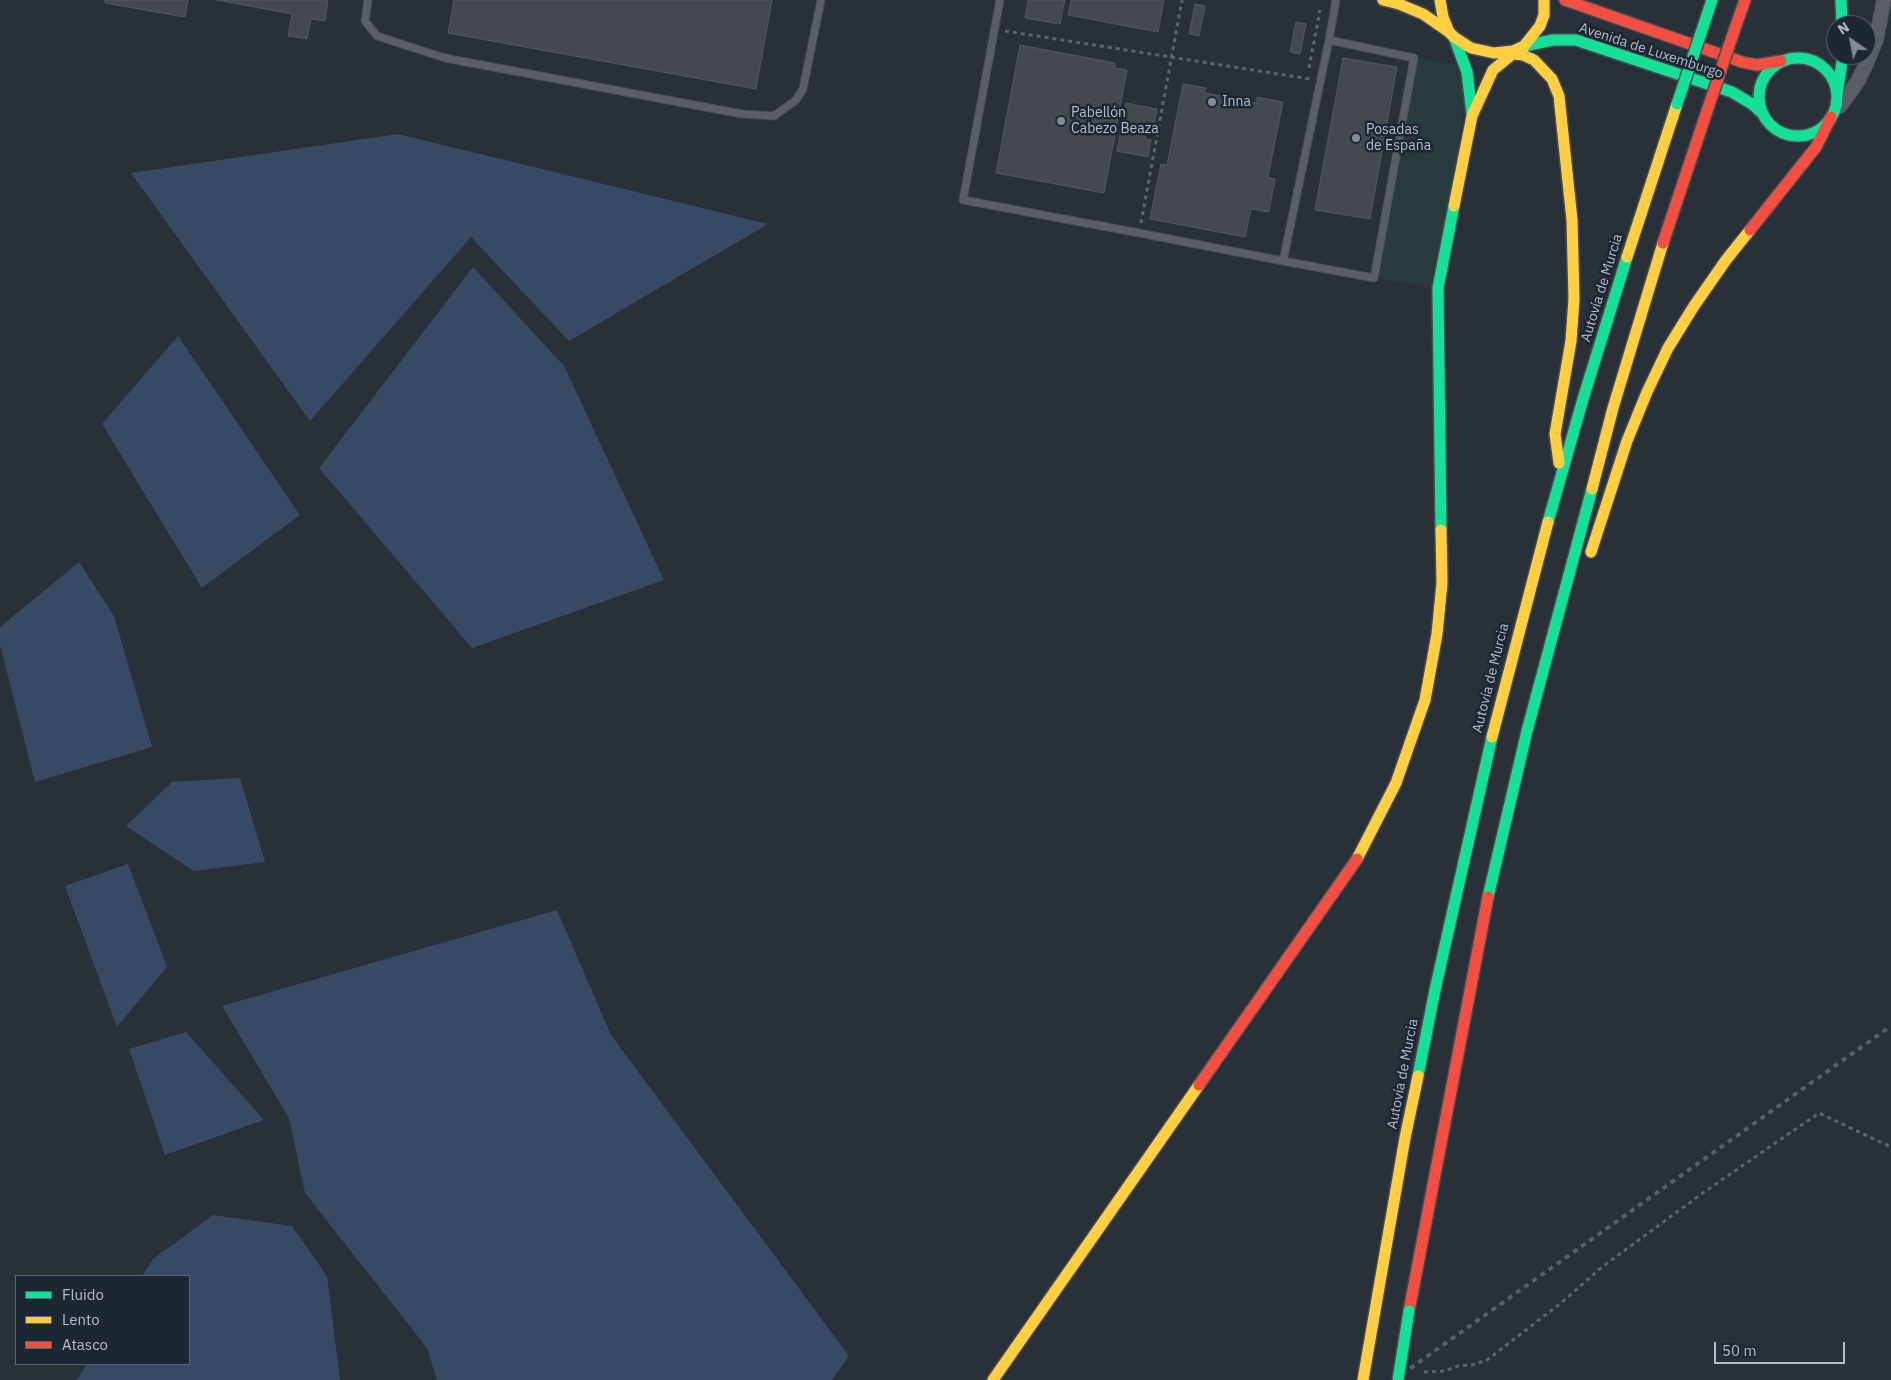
<!DOCTYPE html>
<html>
<head>
<meta charset="utf-8">
<style>
	body { margin:0 }
	#map { position:relative; width:1891px; height:1380px; overflow:hidden; background:#2a3038; font-family:"IBM Plex Sans",sans-serif }
	canvas { display:block }
	.legend { position:absolute; left:15px; top:1275px; width:175px; height:90px; box-sizing:border-box; background:#1d2633; border:1px solid #59626f; margin:0; padding:6px 9px; list-style:none; font-size:15px; color:#b4bcc9 }
	.legend li { display:flex; align-items:center; gap:10px; height:25px }
	.legend b { width:25px; border:1px solid #59626f }
	.north { position:absolute; left:1826px; top:15px; width:50px; height:50px; box-sizing:border-box; background:#1d2633; border:1px solid #59626f; border-radius:50%; rotate:327deg; font-size:14px; font-weight:700; line-height:20px; text-align:center; color:#b4bcc9 }
	.north::after { content:''; display:block; margin:auto; width:18px; height:22px; background:#848b96; clip-path:polygon(50% 0,100% 100%,50% 72%,0 100%) }
	.scale { position:absolute; left:1714px; top:1342px; width:131px; height:22px; box-sizing:border-box; border:2px solid #b4bcc9; border-top:0; padding-left:6px; font-size:15px; line-height:18px; white-space:nowrap; color:#b4bcc9; -webkit-text-stroke:4px #1d2633; paint-order:stroke }
</style>
</head>
<body>
<div id="map">
<canvas width="1891" height="1380"></canvas>
<ul class="legend">
<li><b style="height:6px;background:#16e098"></b>Fluido</li>
<li><b style="height:6px;background:#ffcf43"></b>Lento</li>
<li><b style="height:6px;background:#f24e42"></b>Atasco</li>
</ul>
<div class="north">N</div>
<div class="scale">50 m</div>
</div>
<script>
const ctx = document.querySelector('canvas').getContext('2d');
ctx.lineJoin = 'round';
function fill(path, color) { ctx.fillStyle = color; ctx.fill(path, 'evenodd'); }
const poly = rows => new Path2D(rows.map(r => 'M' + r).join(''));
function stroke(path, color, width, dash) { ctx.strokeStyle = color; ctx.lineWidth = width; ctx.lineCap = dash ? 'butt' : 'round'; ctx.setLineDash(dash || []); ctx.stroke(path); }
function label(font, color, halo, rows, align = 'center') {
  ctx.font = font + ' "IBM Plex Sans",sans-serif'; ctx.lineWidth = 5; ctx.setLineDash([]); ctx.textBaseline = 'middle'; ctx.strokeStyle = halo; ctx.fillStyle = color; for (const [text, x, y, turn = 0] of rows) {
    ctx.save(); ctx.translate(x, y); ctx.rotate((+turn || 0) * Math.PI / 180); ctx.textAlign = isNaN(turn) ? turn : align; if (halo) ctx.strokeText(text, 0, 0); ctx.fillText(text, 0, 0); ctx.restore();
  }
}
const green = poly([
	[1414,58,1465,66,1468,78,1438,288,1374,278]
]);
const water = poly([
	[398,134,768,224,569,341,471,237,310,421,131,173],
	[473,267,564,366,664,580,472,648,319,468],
	[178,336,300,515,202,588,102,424],
	[79,562,114,616,152,747,35,782,0,645,0,627],
	[240,778,265,862,194,871,126,826,172,782],
	[128,864,167,967,117,1027,65,886],
	[557,910,611,1035,849,1356,832,1380,437,1380,427,1348,305,1193,289,1118,222,1006],
	[186,1032,264,1120,165,1155,129,1049],
	[213,1215,292,1226,327,1276,340,1380,77,1380,87,1364,189,1364,189,1276,142,1276,153,1259]
]);
const building = poly([
	[105,0,188,0,185,17,105,3,105,0],
	[217,0,328,0,325,21,311,19,307,39,288,36,292,14,217,0],
	[454,0,772,0,756,89,448,33,454,0],
	[1028,0,1065,0,1060,24,1025,18,1028,0],
	[1071,0,1164,0,1158,32,1068,15,1071,0],
	[1195,4,1205,6,1199,36,1189,34,1195,4],
	[1296,22,1306,24,1300,54,1290,52,1296,22],
	[1020,45,1115,63,1115,68,1127,70,1104,193,996,173,1020,45],
	[1343,58,1397,67,1370,219,1315,210,1343,58],
	[1183,84,1206,88,1205,93,1257,103,1257,97,1283,102,1268,177,1275,179,1269,212,1251,209,1245,237,1150,219,1161,164,1167,165,1183,84],
	[1126,103,1157,109,1153,129,1147,128,1145,139,1151,140,1148,157,1117,151,1120,134,1126,135,1128,125,1122,124,1126,103]
]);
const path = poly([
	[1005,31,1310,79],
	[1309,68,1320,10],
	[1141,223,1182,0],
	[1424,1372,1445,1371,1458,1366,1472,1365,1487,1360,1561,1303,1602,1267,1707,1190,1819,1113,1891,1147]
]);
const lane = poly([
	[368,0,365,21,377,36,445,58,742,114,774,116,796,100,803,89,821,0],
	[1000,0,963,200,1139,233,1283,261,1374,278,1414,58,1329,40,1283,261],
	[1329,40,1336,0]
]);
const street = poly([
	[1840,106,1858,81,1867,62,1876,40,1884,0]
]);
const fast = poly([
	[1841,0,1842,25],
	[1703,27,1712,0],
	[1454,37,1467,72,1472,114],
	[1524,46,1553,40,1576,40,1732,92,1752,104,1763,114],
	'1759 97a39 39 0 1 1 78 0a39 39 0 1 1-78 0Z',
	[1837,95,1843,55],
	[1548,522,1583,399,1627,257],
	[1441,530,1438,288,1454,206],
	[1488,897,1527,731,1592,489],
	[1418,1076,1435,990,1492,737]
]);
const slow = poly([
	[1383,0,1399,4,1423,14,1449,32],
	[1440,0,1443,17,1449,32,1454,37,1471,48,1494,53,1513,51,1524,46,1540,26,1544,15,1544,0],
	[1504,53,1523,55,1534,60,1552,79,1559,96,1572,220,1574,299,1571,341,1555,434,1559,463],
	[1454,206,1472,116,1493,70,1520,48],
	[1627,257,1677,104],
	[1592,489,1613,408,1663,243],
	[1591,552,1627,441,1647,392,1668,348,1694,306,1726,260,1750,230],
	[1492,737,1548,522],
	[1357,859,1396,783,1425,700,1437,634,1442,583,1441,530],
	[993,1380,1199,1085],
	[1363,1380,1405,1138,1418,1076]
]);
const jam = poly([
	[1565,0,1742,62,1757,65,1781,61],
	[1732,37,1745,0],
	[1750,230,1816,147,1831,117],
	[1663,243,1706,114],
	[1199,1085,1357,859],
	[1409,1311,1488,897]
]);
const rail = poly([
	[1394,1380,1891,1026]
]);
const fastBridge = poly([
	[1677,104,1703,27],
	[1398,1380,1409,1311]
]);
const jamBridge = poly([
	[1706,114,1732,37]
]);
const markers = [
	[1212,102,5,"#848b96"],
	[1061,121,5,"#848b96"],
	[1356,138,5,"#848b96"]
];
const streetNames = [
	["Avenida de Luxemburgo",1651,51,18],
	["Autovía de Murcia",1602,288,-73],
	["Autovía de Murcia",1491,678,-76],
	["Autovía de Murcia",1403,1074,-79]
];
const poiNames = [
	["Inna",1222,102],
	["Pabellón",1071,113],
	["Cabezo Beaza",1071,129],
	["Posadas",1366,130],
	["de España",1366,146]
];
fill(green, '#273a3e');
fill(water, '#384963');
fill(building, '#444950');
stroke(building, '#52575f', 1);
stroke(lane, '#484c53', 9);
stroke(street, '#484c53', 16);
stroke(fast, '#484c53', 14);
stroke(slow, '#484c53', 14);
stroke(jam, '#484c53', 14);
stroke(path, '#5d636a', 3, [4, 4]);
stroke(lane, '#5a5e66', 7);
stroke(street, '#5a5e66', 14);
stroke(fast, '#16e098', 11);
stroke(slow, '#ffcf43', 11);
stroke(jam, '#f24e42', 11);
stroke(rail, '#595d64', 4, [5, 5]);
stroke(fastBridge, '#474c53', 14, []);
stroke(jamBridge, '#474c53', 14, []);
stroke(fastBridge, '#16e098', 11);
stroke(jamBridge, '#f24e42', 11);
for (const [x, y, r, color] of markers) { const dot = new Path2D(); dot.arc(x, y, r, 0, 2 * Math.PI); ctx.fillStyle = color; ctx.fill(dot); stroke(dot, '#1d2633', 2); }
label('14px', '#b4bcc9', '#1d2633', streetNames);
label('14px', '#b4bcc9', '#1d2633', poiNames, 'left');
</script>
</body>
</html>
